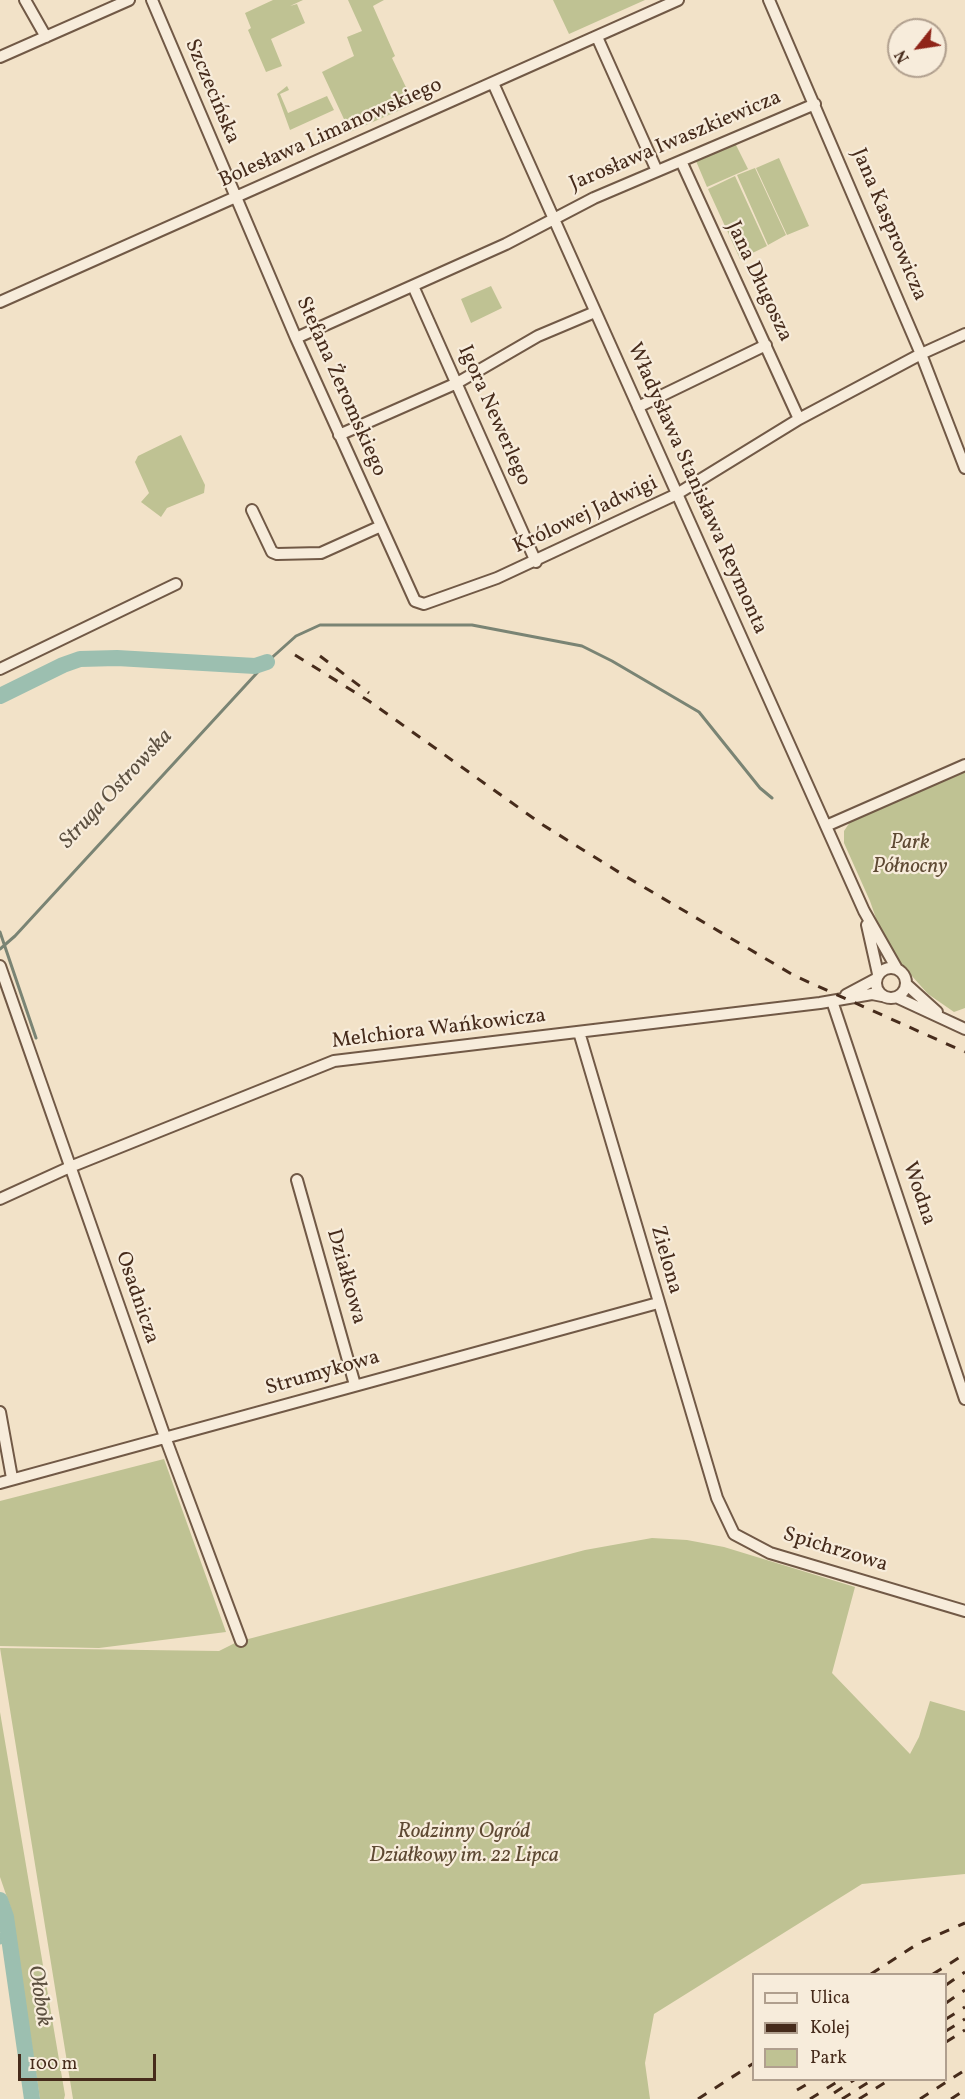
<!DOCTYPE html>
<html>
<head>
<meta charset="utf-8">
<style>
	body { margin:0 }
	#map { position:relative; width:965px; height:2099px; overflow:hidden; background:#f2e2c8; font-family:Vollkorn,serif }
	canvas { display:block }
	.legend { position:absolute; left:752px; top:1973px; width:195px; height:108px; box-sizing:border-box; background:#f7ecdb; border:2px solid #b09f8e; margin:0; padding:8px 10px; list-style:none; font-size:18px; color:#462b1b }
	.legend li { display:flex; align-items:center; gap:12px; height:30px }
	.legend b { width:30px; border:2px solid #b09f8e }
	.north { position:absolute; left:887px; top:18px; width:60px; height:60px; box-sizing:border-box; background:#f7ecdb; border:2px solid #b09f8e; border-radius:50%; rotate:240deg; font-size:16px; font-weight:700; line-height:24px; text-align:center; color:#462b1b }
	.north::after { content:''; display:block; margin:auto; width:21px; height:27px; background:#8f2418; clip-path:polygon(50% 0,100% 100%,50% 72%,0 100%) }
	.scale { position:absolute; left:18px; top:2054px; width:138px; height:27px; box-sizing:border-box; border:3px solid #462b1b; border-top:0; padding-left:8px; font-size:18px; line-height:21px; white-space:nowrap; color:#462b1b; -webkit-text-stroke:4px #f7ecdb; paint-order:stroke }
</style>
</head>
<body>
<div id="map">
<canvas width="965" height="2099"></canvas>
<ul class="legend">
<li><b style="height:8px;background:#f7ecdb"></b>Ulica</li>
<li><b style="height:8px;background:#462b1b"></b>Kolej</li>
<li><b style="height:16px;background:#bfc293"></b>Park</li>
</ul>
<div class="north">N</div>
<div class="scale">100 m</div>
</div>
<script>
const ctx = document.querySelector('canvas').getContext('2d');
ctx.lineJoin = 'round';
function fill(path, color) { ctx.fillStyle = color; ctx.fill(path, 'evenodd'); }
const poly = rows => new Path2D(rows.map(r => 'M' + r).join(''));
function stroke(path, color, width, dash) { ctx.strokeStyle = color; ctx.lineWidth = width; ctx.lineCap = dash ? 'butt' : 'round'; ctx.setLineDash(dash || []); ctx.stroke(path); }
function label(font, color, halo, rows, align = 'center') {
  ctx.font = font + ' Vollkorn,serif'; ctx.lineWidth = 4.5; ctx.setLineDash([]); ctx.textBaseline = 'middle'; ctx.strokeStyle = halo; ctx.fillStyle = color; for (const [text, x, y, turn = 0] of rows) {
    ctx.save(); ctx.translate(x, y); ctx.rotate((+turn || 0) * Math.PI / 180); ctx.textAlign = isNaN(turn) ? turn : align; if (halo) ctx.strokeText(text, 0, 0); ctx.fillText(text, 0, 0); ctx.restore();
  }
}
const green = poly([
	[273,0,303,0,290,6,297,4,305,23,271,39,282,66,266,72,248,30,251,28,245,13],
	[348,0,384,0,373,6,395,56,392,58,414,104,350,132,322,72,354,56,347,37,362,31],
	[553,0,645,0,569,34],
	[287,86,289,90,280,94,288,113,327,96,334,110,290,130,277,94],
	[735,143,748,169,707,187,696,161],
	[779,158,809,226,787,235,756,168],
	[755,168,786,235,768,245,737,175],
	[735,176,767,246,740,259,708,189],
	[491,286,502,308,471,323,461,299],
	[181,435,205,485,204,493,167,508,161,517,141,502,149,493,135,462,138,456],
	[965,772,965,1008,954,1012,928,994,886,947,870,901,844,843,844,831,850,822],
	[164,1459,226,1632,99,1648,0,1646,0,1501],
	[652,1538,687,1540,724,1547,855,1587,832,1673,910,1754,919,1737,930,1701,965,1711,965,1874,862,1884,654,2014,645,2063,650,2099,73,2099,0,1648,219,1651,237,1642,585,1550],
	[0,1712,65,2095,64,2099,40,2099,11,1909,0,1877]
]);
const stream = poly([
	[0,932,36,1038],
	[0,949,15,936,267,662,296,636,320,625,472,625,582,646,612,661,699,712,760,788,772,798]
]);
const canal = poly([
	[0,1940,8,1931]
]);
const river = poly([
	[0,696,63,665,80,659,117,658,255,666,267,662],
	[0,1900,6,1917,32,2099]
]);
const minor = poly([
	[25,0,46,37],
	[152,0,296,338,415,601,424,604,497,578,677,494,799,419,921,354,965,334],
	[769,0,921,354,965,468],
	[597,37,657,171],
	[0,57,129,0],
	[493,83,864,911,897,969],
	[681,161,799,419],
	[413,286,536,562],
	[0,302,678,0],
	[296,338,506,244,594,198,815,104],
	[638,407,766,345],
	[339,435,457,383,538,336,595,312],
	[252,510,272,552,277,554,321,553,381,526],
	[0,669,176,584],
	[826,826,965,765],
	[867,925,878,974],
	[0,966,165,1437,241,1641],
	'876 983a15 15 0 1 1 30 0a15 15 0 1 1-30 0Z',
	[906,984,937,1012],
	[846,995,876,979],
	[896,997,965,1029],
	[832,1001,965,1399],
	[579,1032,717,1498,734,1534,770,1553,965,1611],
	[297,1180,355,1385],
	[0,1199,70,1167,334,1061,820,1003,872,994,882,996],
	[0,1412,12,1478],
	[0,1483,658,1303]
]);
const rail = poly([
	[295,655,369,701,543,825,625,876,795,976,965,1052],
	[320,656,369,693],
	[871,1974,919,1943,965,1923],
	[933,1974,965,1954],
	[946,1985,965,1972],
	[946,2003,965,1990],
	[946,2019,965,2007],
	[946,2031,965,2019],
	[946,2042,965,2030],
	[797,2090,814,2080],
	[834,2093,854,2080],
	[698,2099,754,2063],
	[810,2099,840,2080],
	[842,2099,872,2080],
	[859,2099,889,2080],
	[920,2099,965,2070],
	[951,2099,965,2090]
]);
const streetNames = [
	["Szczecińska",211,92,67],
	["Bolesława Limanowskiego",331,134,-24],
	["Jarosława Iwaszkiewicza",676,142,-23],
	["Jana Kasprowicza",888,225,67],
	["Jana Długosza",758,282,65],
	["Stefana Żeromskiego",340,387,66],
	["Igora Newerlego",493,416,66],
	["Władysława Stanisława Reymonta",696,489,66],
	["Królowej Jadwigi",586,516,-25],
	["Melchiora Wańkowicza",439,1030,-7],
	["Wodna",918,1194,71],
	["Zielona",665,1260,74],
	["Działkowa",345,1277,74],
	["Osadnicza",136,1298,71],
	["Strumykowa",323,1374,-16],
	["Spichrzowa",835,1551,17]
];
const parkNames = [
	["Park",910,844],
	["Północny",910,868],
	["Rodzinny Ogród",464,1833],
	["Działkowy im. 22 Lipca",464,1857]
];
const waterNames = [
	["Struga Ostrowska",117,790,-47],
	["Ołobok",38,1996,81]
];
fill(green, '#bfc293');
stroke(stream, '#7a8474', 3);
stroke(canal, '#9cbfb0', 9);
stroke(river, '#9cbfb0', 16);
stroke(minor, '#715946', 14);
stroke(minor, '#f7ecdb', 10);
stroke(rail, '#462b1b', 3, [10, 10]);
label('21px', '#462b1b', '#f7ecdb', streetNames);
label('italic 21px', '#5e4933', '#f7ecdb', parkNames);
label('italic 22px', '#5c5040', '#f7ecdb', waterNames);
</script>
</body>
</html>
